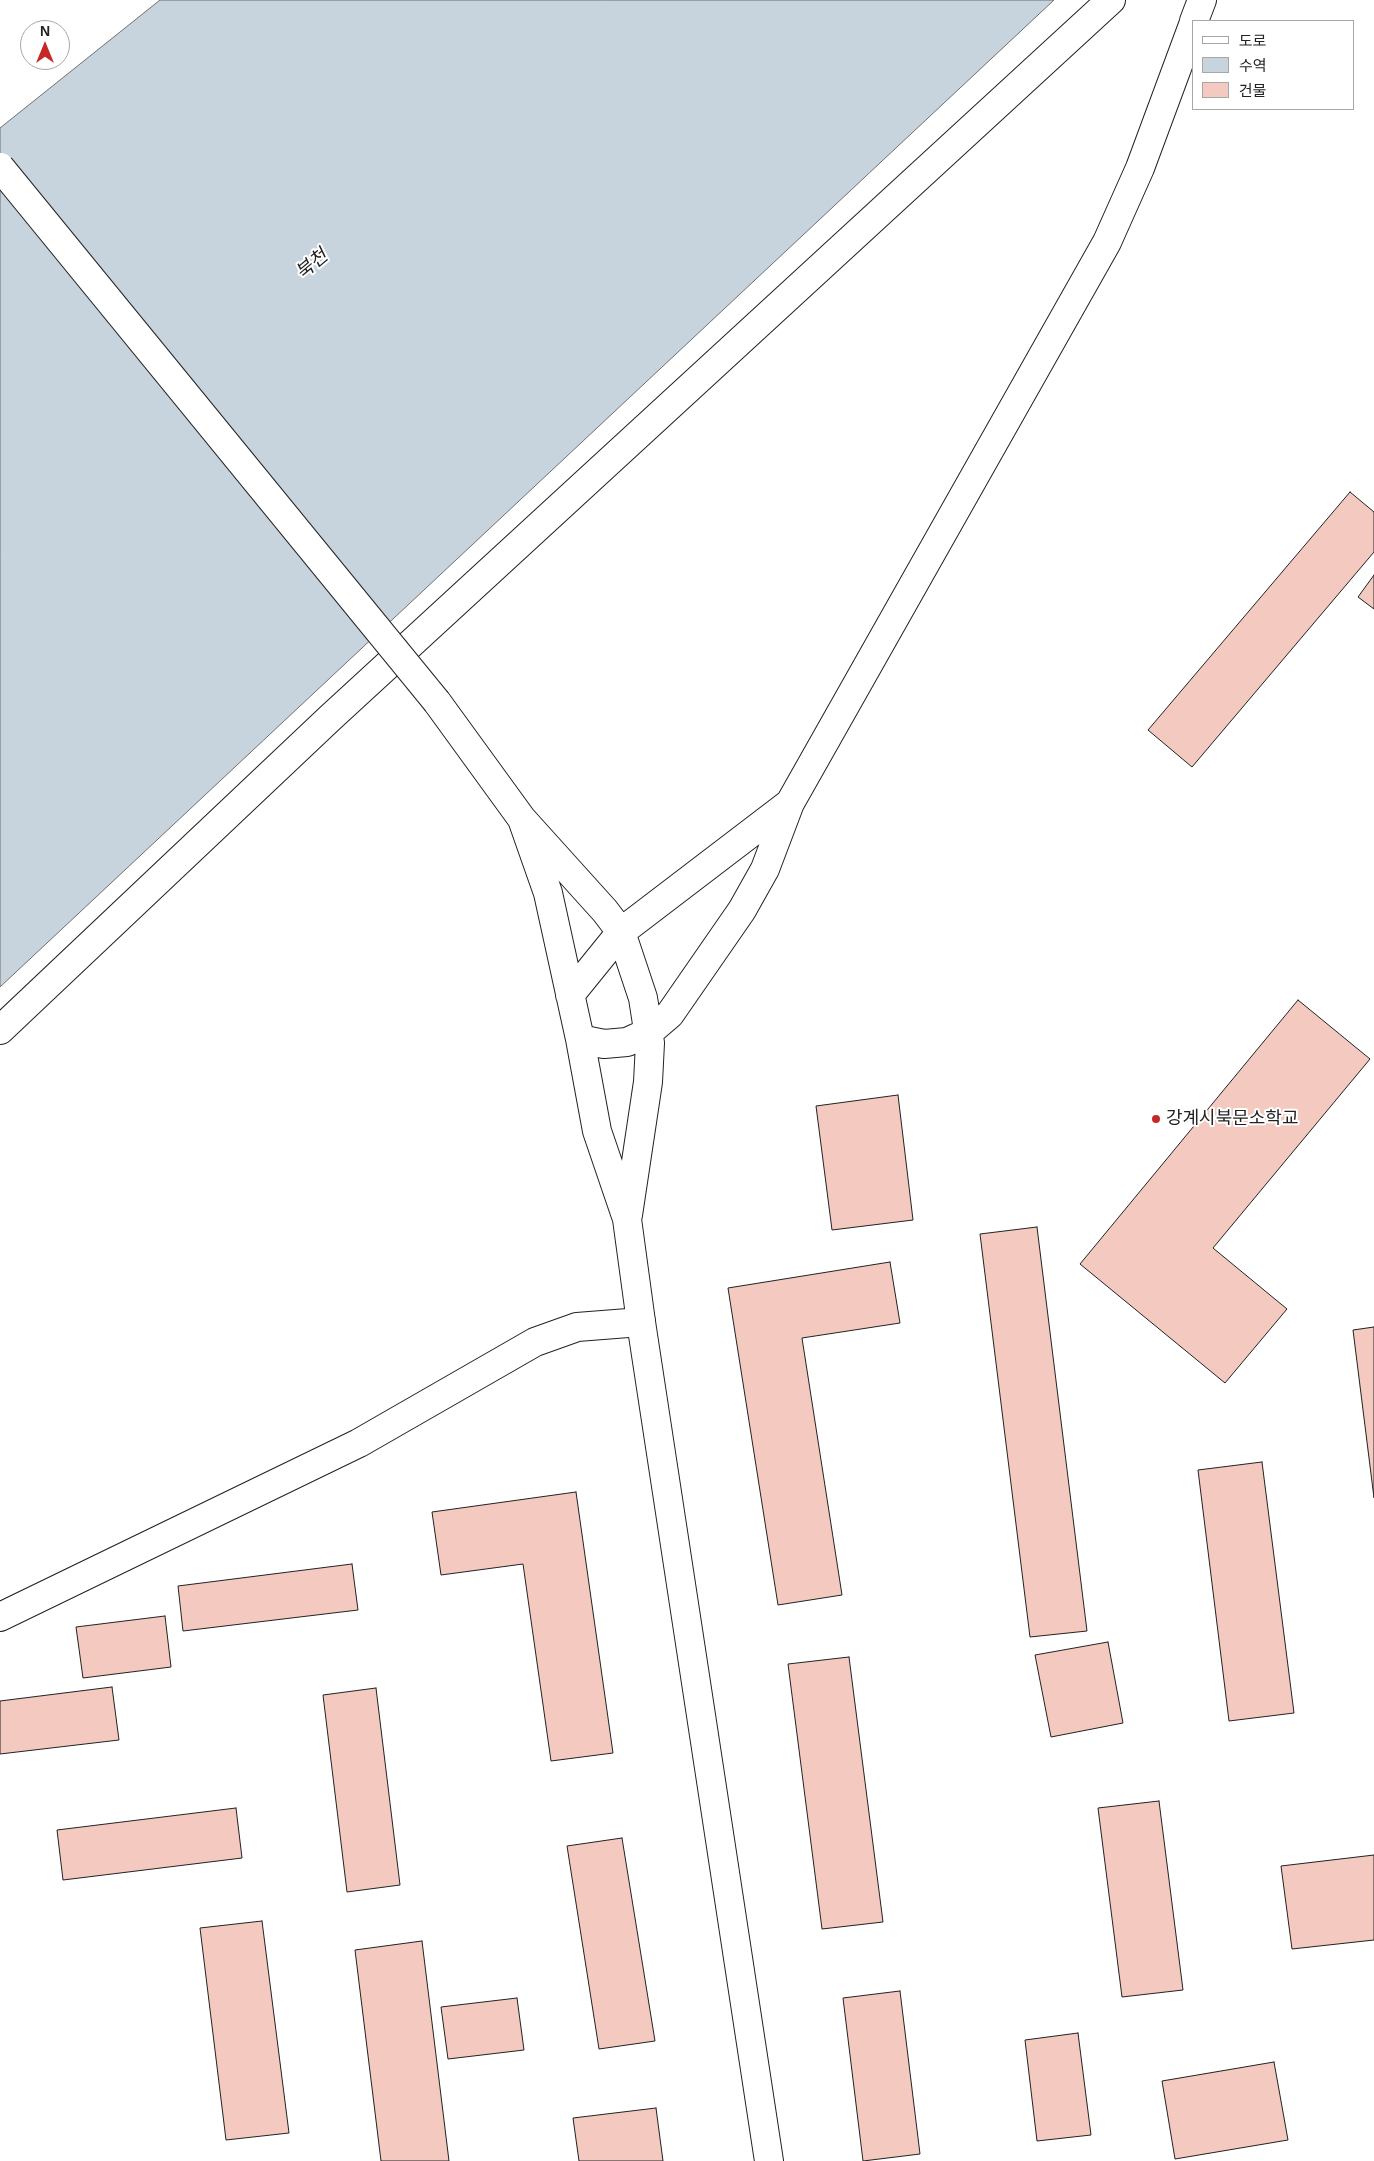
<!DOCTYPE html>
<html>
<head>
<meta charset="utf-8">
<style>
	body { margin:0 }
	#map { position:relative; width:1374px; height:2161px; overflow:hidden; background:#fff; font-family:Arial,"Noto Sans KR",sans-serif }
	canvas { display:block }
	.legend { position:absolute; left:1192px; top:20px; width:162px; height:90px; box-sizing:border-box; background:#fff; border:1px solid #a7a7a7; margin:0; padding:6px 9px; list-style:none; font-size:15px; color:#222 }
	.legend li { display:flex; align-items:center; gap:10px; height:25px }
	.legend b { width:25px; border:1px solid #a7a7a7 }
	.north { position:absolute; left:20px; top:20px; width:50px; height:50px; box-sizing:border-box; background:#fff; border:1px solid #a7a7a7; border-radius:50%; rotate:0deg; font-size:14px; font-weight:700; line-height:20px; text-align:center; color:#222 }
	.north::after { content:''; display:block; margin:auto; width:18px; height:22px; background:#c62828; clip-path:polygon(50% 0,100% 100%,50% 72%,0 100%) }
</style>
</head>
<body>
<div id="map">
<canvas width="1374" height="2161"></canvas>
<ul class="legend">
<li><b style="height:6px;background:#fff"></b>도로</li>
<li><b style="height:14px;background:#c7d3dd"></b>수역</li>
<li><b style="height:14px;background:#f3c9c0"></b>건물</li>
</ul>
<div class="north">N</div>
</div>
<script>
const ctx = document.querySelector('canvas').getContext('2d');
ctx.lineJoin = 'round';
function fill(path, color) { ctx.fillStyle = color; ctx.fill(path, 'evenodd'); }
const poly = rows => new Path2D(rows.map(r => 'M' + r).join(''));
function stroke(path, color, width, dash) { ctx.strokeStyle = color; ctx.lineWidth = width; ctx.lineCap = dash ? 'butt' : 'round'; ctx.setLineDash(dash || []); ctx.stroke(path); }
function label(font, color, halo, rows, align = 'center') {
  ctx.font = font + ' Arial,"Noto Sans KR",sans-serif'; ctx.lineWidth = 4; ctx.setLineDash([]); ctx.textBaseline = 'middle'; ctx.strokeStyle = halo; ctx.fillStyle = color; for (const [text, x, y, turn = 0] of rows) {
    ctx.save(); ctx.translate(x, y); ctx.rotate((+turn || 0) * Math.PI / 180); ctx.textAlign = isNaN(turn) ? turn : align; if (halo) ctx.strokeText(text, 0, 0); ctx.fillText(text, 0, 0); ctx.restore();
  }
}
const water = poly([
	[160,0,1054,0,0,987,0,128,160,0]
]);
const building = poly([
	[1350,492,1374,512,1374,552,1192,767,1148,730,1350,492],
	[1374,575,1374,609,1358,597,1374,575],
	[1298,1000,1370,1059,1213,1248,1287,1309,1225,1383,1080,1264,1298,1000],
	[898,1095,913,1220,832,1230,816,1106,898,1095],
	[1037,1227,1087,1631,1030,1637,980,1234,1037,1227],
	[890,1262,900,1323,802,1338,842,1595,778,1605,728,1288,890,1262],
	[1374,1327,1374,1498,1353,1330,1374,1327],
	[1262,1462,1294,1713,1229,1721,1198,1470,1262,1462],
	[576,1492,613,1753,551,1761,523,1564,441,1575,432,1512,576,1492],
	[352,1564,358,1610,183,1631,178,1586,352,1564],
	[165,1616,171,1667,83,1678,76,1627,165,1616],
	[1108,1642,1123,1723,1051,1737,1035,1655,1108,1642],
	[849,1657,883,1922,822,1929,788,1664,849,1657],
	[112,1687,119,1740,0,1754,0,1701,112,1687],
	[376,1688,400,1885,347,1892,323,1695,376,1688],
	[1159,1801,1183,1990,1122,1997,1098,1808,1159,1801],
	[236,1808,242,1858,63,1880,57,1830,236,1808],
	[622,1838,655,2041,599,2049,567,1846,622,1838],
	[1374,1855,1374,1940,1292,1949,1281,1866,1374,1855],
	[262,1921,289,2133,226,2140,200,1928,262,1921],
	[422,1941,449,2161,381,2161,355,1950,422,1941],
	[900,1991,920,2154,863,2161,843,1998,900,1991],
	[517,1998,524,2050,448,2059,441,2007,517,1998],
	[1078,2033,1091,2135,1037,2141,1025,2040,1078,2033],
	[1274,2062,1288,2140,1175,2159,1162,2081,1274,2062],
	[656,2108,663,2161,579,2161,573,2118,656,2108]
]);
const tertiary = poly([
	[0,1030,330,718,1111,0],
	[0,1617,359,1443,535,1342,577,1327,641,1322]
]);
const primary = poly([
	[1194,21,1202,0],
	[437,702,522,819,605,911,621,932,643,998,650,1043,648,1082,628,1215],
	[522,819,548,893,580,1039,597,1131,627,1219,641,1322,769,2161],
	[570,995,621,932,790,803],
	[580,1039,604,1044,627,1042,649,1032,670,1014,742,910,765,869,790,803,1107,242,1140,168,1193,25]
]);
const primaryBridge = poly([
	[0,167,437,702]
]);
const markers = [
	[1156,1119,5,"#c62828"]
];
const poiNames = [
	["강계시북문소학교",1166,1119]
];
const waterNames = [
	["북천",312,265,-40]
];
fill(water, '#c7d3dd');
stroke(water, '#6f6f6f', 1);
fill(building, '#f3c9c0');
stroke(building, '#222', 1);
stroke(tertiary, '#222', 30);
stroke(primary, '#222', 30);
stroke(tertiary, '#fff', 28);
stroke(primary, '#fff', 28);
stroke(primaryBridge, '#222', 30, []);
stroke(primaryBridge, '#fff', 28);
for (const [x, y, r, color] of markers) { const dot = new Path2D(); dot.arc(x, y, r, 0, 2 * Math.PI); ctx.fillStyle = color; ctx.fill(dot); stroke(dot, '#fff', 2); }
label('18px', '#222', '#fff', poiNames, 'left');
label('italic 19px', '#222', '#fff', waterNames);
</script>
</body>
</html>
